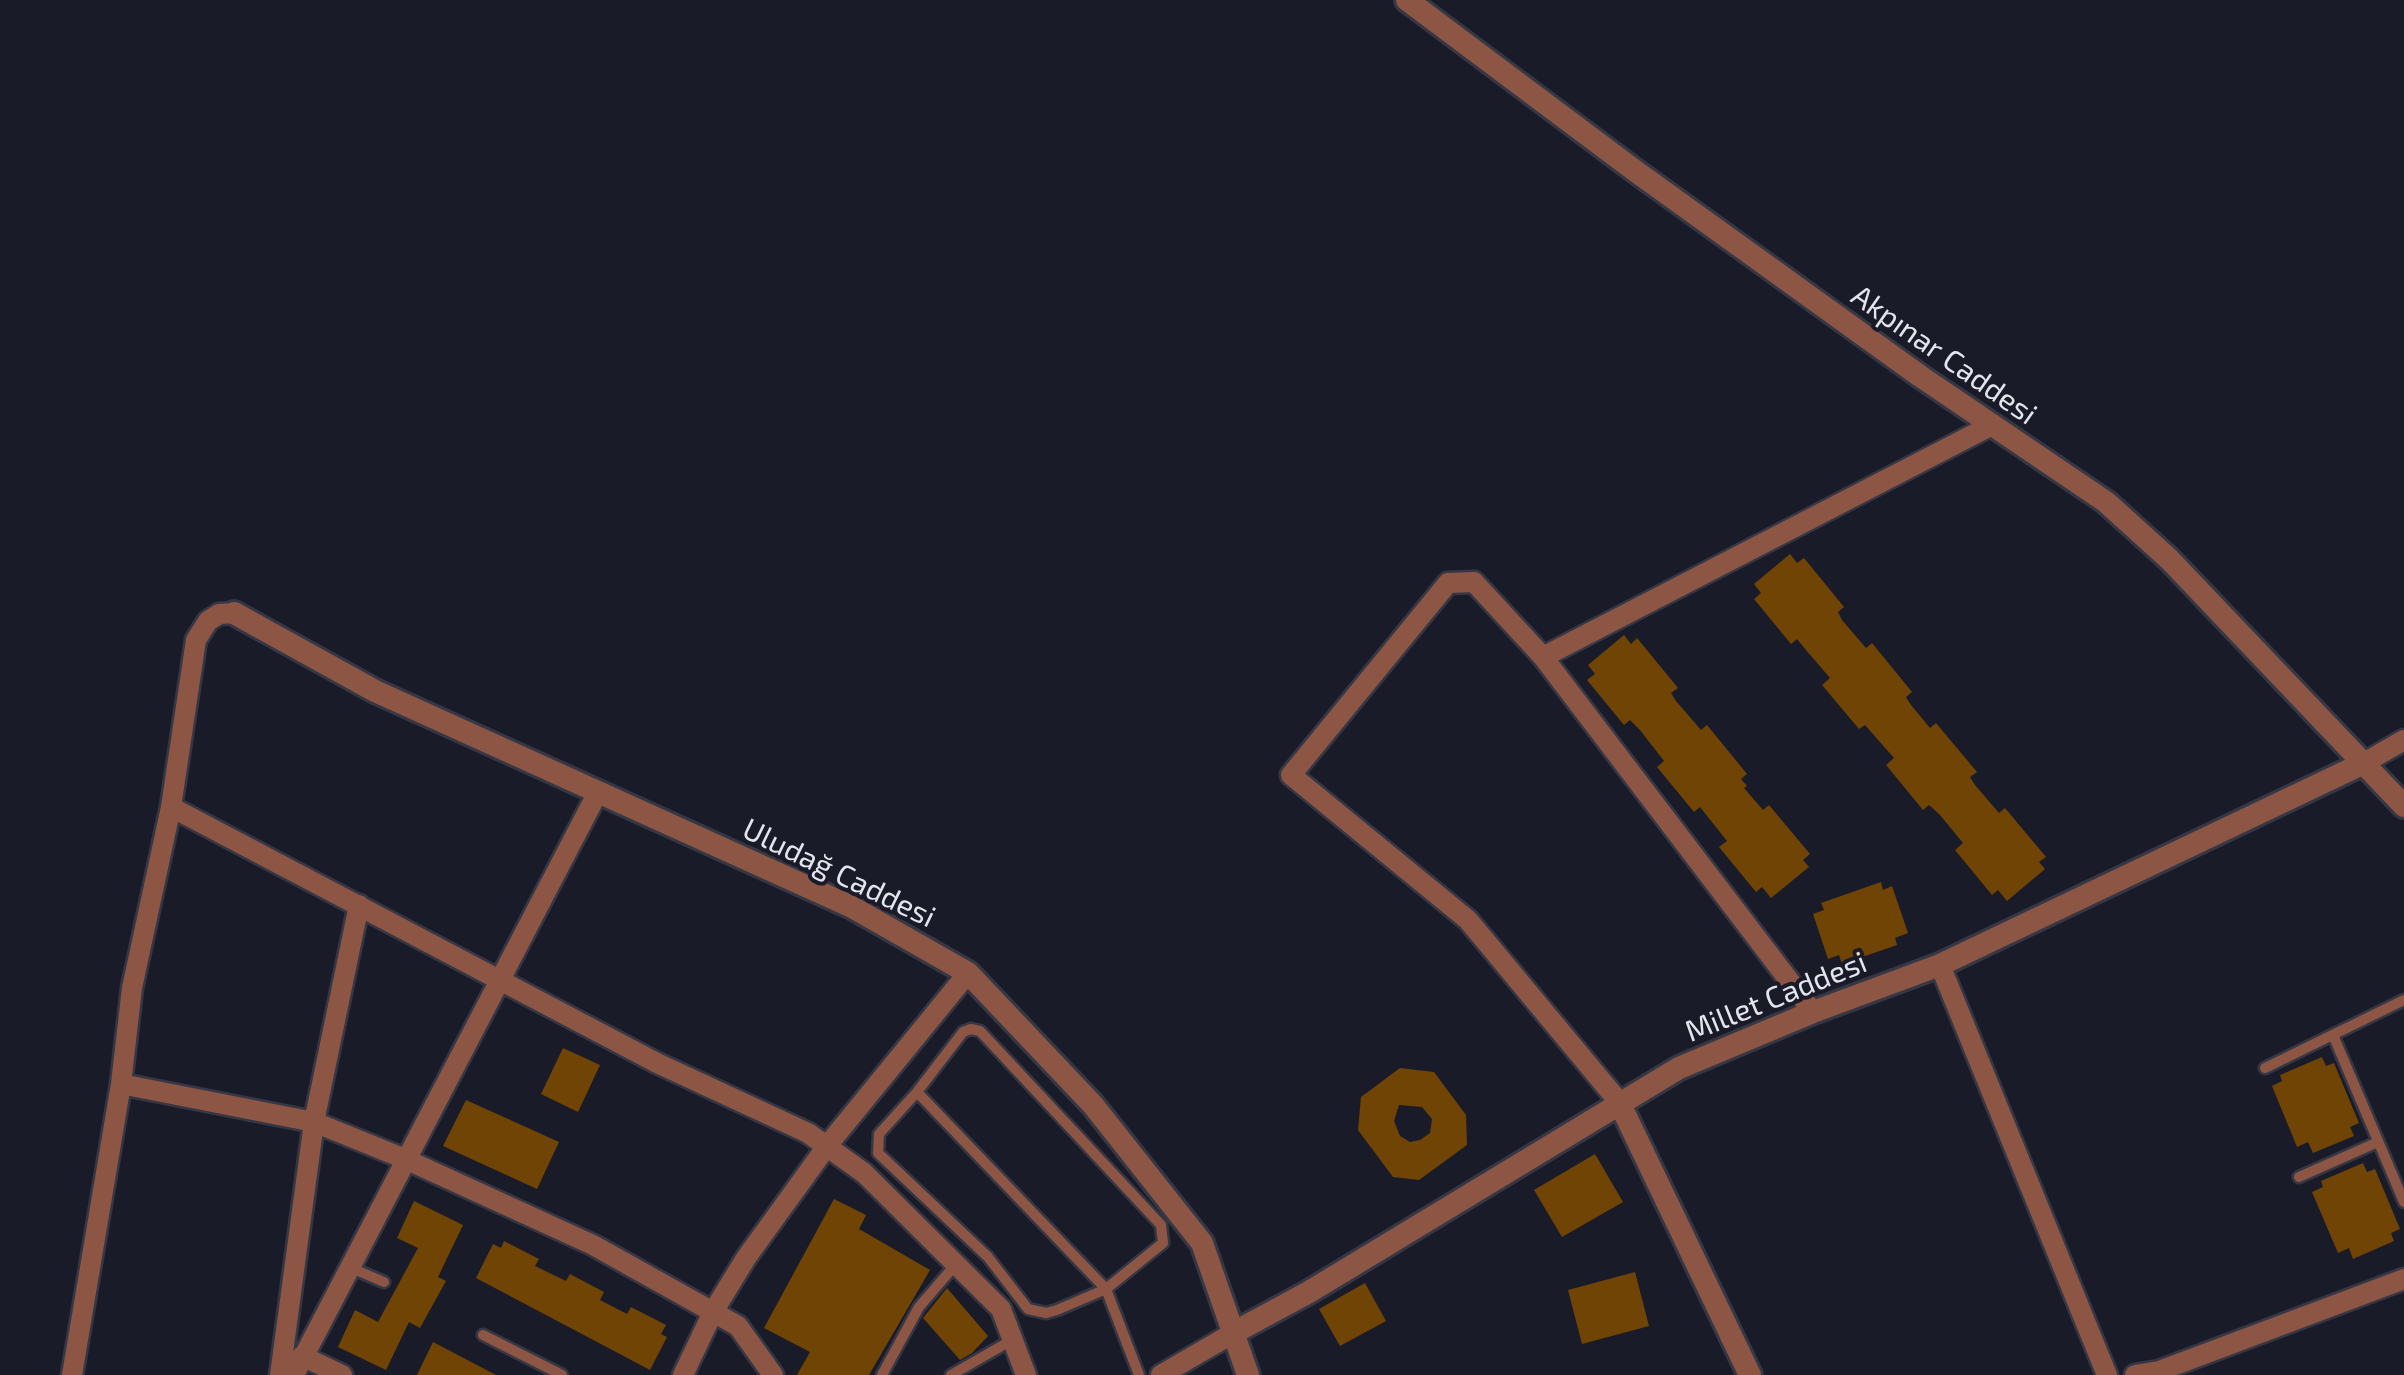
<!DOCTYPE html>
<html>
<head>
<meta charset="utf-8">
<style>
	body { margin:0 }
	canvas { display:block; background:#1a1b28 }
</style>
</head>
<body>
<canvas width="2404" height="1375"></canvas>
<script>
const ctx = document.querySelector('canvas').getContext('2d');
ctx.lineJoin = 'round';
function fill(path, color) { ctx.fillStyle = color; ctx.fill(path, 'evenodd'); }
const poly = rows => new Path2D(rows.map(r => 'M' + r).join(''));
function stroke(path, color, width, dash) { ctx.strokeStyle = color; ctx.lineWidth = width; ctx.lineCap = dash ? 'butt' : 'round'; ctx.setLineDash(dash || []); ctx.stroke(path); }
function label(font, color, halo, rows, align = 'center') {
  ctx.font = font + ' "Exo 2",sans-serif'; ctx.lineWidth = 8; ctx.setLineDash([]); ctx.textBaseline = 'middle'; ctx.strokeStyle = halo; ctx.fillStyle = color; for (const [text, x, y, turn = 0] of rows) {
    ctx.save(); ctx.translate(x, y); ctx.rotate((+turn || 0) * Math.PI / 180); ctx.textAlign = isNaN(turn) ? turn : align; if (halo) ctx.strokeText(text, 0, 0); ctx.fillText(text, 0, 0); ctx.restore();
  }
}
const building = poly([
	[1790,554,1797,563,1804,558,1844,607,1838,612,1842,620,1866,648,1872,643,1912,692,1906,697,1911,705,1930,728,1936,723,1977,772,1970,777,1975,785,1999,813,2005,808,2046,857,2039,862,2045,869,2007,901,1998,890,1992,895,1955,850,1963,843,1940,815,1929,805,1923,810,1886,765,1894,758,1865,725,1859,729,1822,685,1830,678,1806,650,1797,639,1791,644,1754,599,1761,593,1754,584],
	[1624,635,1631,644,1637,638,1678,688,1671,693,1676,701,1701,730,1707,725,1747,774,1741,779,1747,786,1744,788,1763,810,1769,805,1810,854,1803,860,1809,867,1771,898,1762,887,1756,892,1719,847,1727,841,1700,807,1694,812,1657,767,1664,761,1640,730,1630,720,1624,725,1587,680,1595,674,1588,665],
	[1881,882,1883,890,1892,886,1908,933,1895,938,1897,945,1842,964,1839,955,1828,959,1813,914,1824,910,1821,903],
	[563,1048,600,1065,578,1112,541,1094],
	[2322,1057,2326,1066,2334,1063,2359,1123,2350,1127,2354,1136,2313,1153,2308,1142,2297,1147,2272,1086,2282,1081,2280,1075],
	[1400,1068,1434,1072,1466,1115,1467,1145,1419,1180,1393,1177,1358,1130,1361,1097],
	[1399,1105,1422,1107,1432,1119,1430,1133,1420,1140,1410,1142,1400,1136,1394,1121],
	[466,1100,559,1142,537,1189,443,1146],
	[1595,1154,1623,1202,1562,1237,1534,1190],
	[2363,1163,2367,1172,2375,1169,2400,1229,2391,1233,2394,1241,2353,1259,2349,1248,2338,1253,2312,1192,2323,1187,2321,1181],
	[834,1199,866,1215,859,1229,930,1270,869,1375,797,1375,810,1352,764,1328],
	[414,1201,463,1225,438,1277,446,1281,420,1328,409,1322,386,1370,338,1347,355,1310,378,1322,418,1248,397,1238],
	[504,1241,539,1259,535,1266,566,1281,570,1274,604,1292,600,1300,627,1314,631,1307,666,1325,661,1334,667,1337,650,1370,476,1278,493,1244,501,1248],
	[1635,1272,1649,1326,1582,1344,1568,1290],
	[1365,1283,1386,1321,1340,1346,1319,1309],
	[947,1288,988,1336,972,1353,960,1360,923,1318],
	[433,1342,496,1375,417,1375]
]);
const service = poly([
	[971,1029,980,1031,1161,1225,1163,1243,1106,1289,1057,1310,1046,1313,1028,1309,988,1257,878,1153,879,1134,917,1092,963,1032,971,1029],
	[2333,1035,2404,1202],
	[2265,1068,2404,1000],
	[917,1092,1106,1289,1139,1375],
	[2299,1177,2378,1142],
	[349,1267,384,1282],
	[483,1335,562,1375],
	[882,1375,919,1307,956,1264],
	[951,1375,1012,1340]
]);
const minor = poly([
	[1543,657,1992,425],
	[2364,763,2404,740],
	[171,807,657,1063,808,1133,864,1173,1001,1309,1026,1375],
	[1940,965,2107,1375],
	[121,1084,314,1122,405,1159,593,1245,738,1326,773,1375],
	[1619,1102,1468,920,1291,775,1448,583,1474,582,1543,657,1813,1012],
	[302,1356,342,1375],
	[72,1375,121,1084,132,988,171,807,196,640,208,621,219,614,234,613],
	[280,1375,314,1122,359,905],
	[294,1375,598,792],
	[683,1375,713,1312,746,1258,827,1146,968,973],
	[1161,1375,1235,1332],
	[2135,1375,2159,1371,2404,1279]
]);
const tertiary = poly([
	[1407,0,1634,170,1920,376,2106,502,2169,559,2404,806],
	[234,613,375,691,852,907,968,973,1093,1105,1202,1243,1248,1375],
	[1619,1102,1750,1375],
	[1235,1332,1309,1292,1679,1068,1813,1012,1940,965,2364,763]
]);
const streetNames = [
	["Akpınar Caddesi",1944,355,35],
	["Uludağ Caddesi",839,873,26],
	["Millet Caddesi",1776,997,-22]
];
fill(building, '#6f4405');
stroke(service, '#363744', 15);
stroke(minor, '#363744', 25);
stroke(tertiary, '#363744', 28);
stroke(service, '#8c5544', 10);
stroke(minor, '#8c5544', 20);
stroke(tertiary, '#8c5544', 22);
label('30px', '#e3e5ee', '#1a1b28', streetNames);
</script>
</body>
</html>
